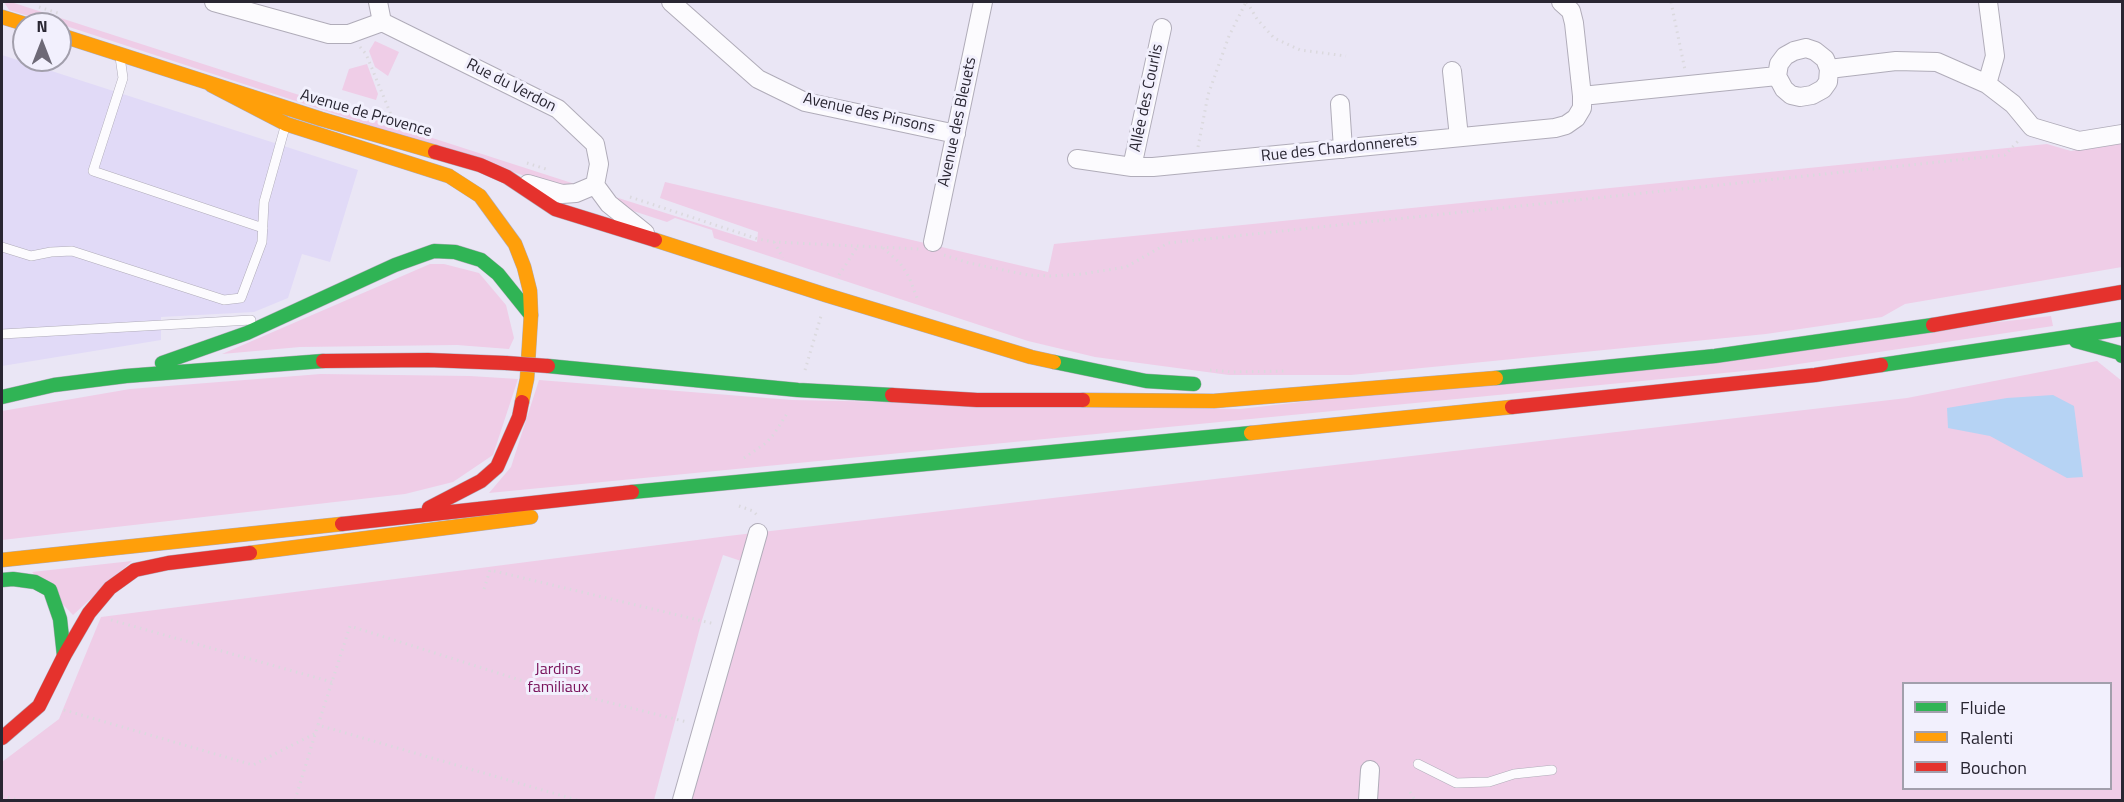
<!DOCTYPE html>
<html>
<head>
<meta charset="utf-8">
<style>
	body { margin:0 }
	#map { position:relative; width:2124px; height:802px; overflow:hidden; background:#eae6f5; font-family:"Titillium Web",sans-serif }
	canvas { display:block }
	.frame { position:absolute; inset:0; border:3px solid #292632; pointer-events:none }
	.legend { position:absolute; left:1902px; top:682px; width:210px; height:108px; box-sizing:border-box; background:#f2f0fd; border:2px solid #a29fac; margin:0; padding:8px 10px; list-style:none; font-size:18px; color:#292632 }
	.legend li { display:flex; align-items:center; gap:12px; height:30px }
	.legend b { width:30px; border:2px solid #a29fac }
	.north { position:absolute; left:12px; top:12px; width:60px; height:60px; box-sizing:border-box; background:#f2f0fd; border:2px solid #a29fac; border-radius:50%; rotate:0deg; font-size:16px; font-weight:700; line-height:24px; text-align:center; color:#292632 }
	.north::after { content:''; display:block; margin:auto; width:21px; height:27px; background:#6d6976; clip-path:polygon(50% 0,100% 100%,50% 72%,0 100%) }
</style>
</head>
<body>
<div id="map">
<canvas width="2124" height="802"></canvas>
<div class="frame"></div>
<ul class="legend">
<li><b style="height:8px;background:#30b455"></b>Fluide</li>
<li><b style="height:8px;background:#ff9f0a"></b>Ralenti</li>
<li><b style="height:8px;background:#e5322d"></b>Bouchon</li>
</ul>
<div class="north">N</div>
</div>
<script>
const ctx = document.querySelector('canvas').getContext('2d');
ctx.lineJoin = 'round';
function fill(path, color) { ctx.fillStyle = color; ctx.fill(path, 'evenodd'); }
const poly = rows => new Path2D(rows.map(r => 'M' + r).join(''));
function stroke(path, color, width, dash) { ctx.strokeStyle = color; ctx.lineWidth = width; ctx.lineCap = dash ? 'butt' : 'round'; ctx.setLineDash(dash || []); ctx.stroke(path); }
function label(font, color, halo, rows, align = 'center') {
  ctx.font = font + ' "Titillium Web",sans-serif'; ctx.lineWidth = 6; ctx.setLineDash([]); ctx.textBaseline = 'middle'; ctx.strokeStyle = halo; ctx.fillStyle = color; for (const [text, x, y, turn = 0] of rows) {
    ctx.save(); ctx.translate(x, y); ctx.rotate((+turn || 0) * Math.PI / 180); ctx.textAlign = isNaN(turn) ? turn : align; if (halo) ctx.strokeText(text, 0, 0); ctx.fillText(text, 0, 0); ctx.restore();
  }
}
const built = poly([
	[2,55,358,170,330,262,302,254,288,298,254,312,161,317,161,340,2,366]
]);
const green = poly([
	[4,2,11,2,578,185,568,190,60,24,54,24,9,10],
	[375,41,399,52,388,76,375,67,369,51],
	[367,64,378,94,376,100,342,90,349,69],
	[2122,142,2122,267,1905,304,1882,317,1766,334,1351,375,1229,375,1095,357,1028,341,714,238,712,230,675,218,667,222,621,207,612,196,757,242,758,232,660,198,665,182,1048,272,1054,244,2047,144,2071,151],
	[430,264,444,264,479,273,506,305,514,338,509,349,457,345,300,347,222,354],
	[2051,316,2053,326,1765,369,489,493,511,467,539,380,792,400,1240,409],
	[2097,361,2122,381,2122,800,686,800,750,564,723,555,702,620,654,800,2,800,2,762,59,719,101,617,728,536,1907,398],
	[1904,684,2110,684,2110,788,1904,788],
	[321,374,470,376,518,379,493,455,453,482,405,494,2,540,2,411,130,389],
	[132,561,73,615,32,572]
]);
const water = poly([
	[2053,395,2074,406,2083,477,2067,478,1990,436,1948,428,1947,408,2007,398]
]);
const path = poly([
	[1247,2,1257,19,1274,38,1300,50,1346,56],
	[1671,2,1685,70],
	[39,7,61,14],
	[360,47,366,54,392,117],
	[1198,147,1208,95,1229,36,1246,2],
	[527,163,549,170],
	[630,197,758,239,774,242,919,249],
	[774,242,783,258],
	[883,248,900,263,909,277,917,298],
	[944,255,969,263,1028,275,1050,276,1082,274,1126,267,1168,243,2005,155,2020,139],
	[839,275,858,246],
	[805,370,821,316],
	[1210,370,1232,372,1287,371],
	[744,458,766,443,774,434,788,412],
	[739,506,753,511,759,517],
	[484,589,490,570,715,624],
	[111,620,332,682],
	[64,710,253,765,316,733],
	[1410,792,1415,800],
	[2,796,18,800],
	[295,800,318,725],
	[577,800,318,725,350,626,523,681,687,722]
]);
const lane = poly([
	[120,57,123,78,93,171,263,228],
	[2,247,31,256,51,252,72,251,224,300,241,298,262,242,264,202,285,127],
	[2,334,251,320],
	[1418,764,1456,783,1489,782,1514,774,1552,770]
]);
const street = poly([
	[214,2,329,34,349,34,382,22,378,2],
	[671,2,758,79,805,102,956,134],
	[382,22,558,109,595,144,599,164,595,185],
	[1806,48,1815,51,1825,59,1829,69,1828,82,1823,89,1812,95,1800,97,1791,95,1784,89,1777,76,1779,64,1785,56,1794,51,1806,48],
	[1829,69,1896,61,1937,62,1987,84,2013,104,2032,127,2079,141,2122,134],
	[1452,71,1459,137],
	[1987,84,1995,56,1988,2],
	[1582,96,1777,76],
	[1340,104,1343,149],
	[1077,159,1132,167,1153,167,1555,128,1566,125,1576,118,1582,108,1582,96,1574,23,1571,11,1561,2],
	[1132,167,1162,28],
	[528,184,562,194,576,193,595,185],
	[595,185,609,204,645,233],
	[933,242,983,2],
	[682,800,758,533],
	[1368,800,1370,770]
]);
const fast = poly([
	[2076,341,2120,353,2122,356],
	[1054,362,1146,381,1194,384],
	[162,363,247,333,395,265,434,251,455,252,481,260,498,274,531,315],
	[1881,365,2122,329],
	[548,366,798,390,892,395],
	[1496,378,1715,356,1933,325],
	[2,397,54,385,126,376,323,361],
	[632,492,1251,433],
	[2,580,13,579,35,582,50,590,60,619,64,656]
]);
const slow = poly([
	[2,17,25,24],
	[60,35,321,119,435,152],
	[211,85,286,124,449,176,480,196,515,244,524,267,530,291,531,315,527,379,522,402],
	[655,240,826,295,1031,357,1054,362],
	[1083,400,1214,401,1496,378],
	[1251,433,1512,407],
	[250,553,531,517],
	[2,560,342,524]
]);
const jam = poly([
	[435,152,480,165,507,177,555,209,655,240],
	[1933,325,2122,292],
	[323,361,428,360,506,363],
	[892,395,977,400,1083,400],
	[1512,407,1815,375,1881,365],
	[429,508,481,481,497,467,519,417,522,402],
	[342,524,632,492],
	[2,738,39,706,64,656,89,613,110,588,135,570,168,563,250,553]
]);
const jamBridge = poly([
	[506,363,548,366]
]);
const streetNames = [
	["Rue du Verdon",511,86,27],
	["Allée des Courlis",1147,98,-78],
	["Avenue de Provence",366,114,16],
	["Avenue des Pinsons",869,114,13],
	["Avenue des Bleuets",958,122,-78],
	["Rue des Chardonnerets",1339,149,-6]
];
const parkNames = [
	["Jardins",558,670],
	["familiaux",558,688]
];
fill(built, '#e1daf7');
fill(green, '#efcde7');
fill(water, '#b6d3f4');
stroke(lane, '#b0acb9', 10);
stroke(street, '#b0acb9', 20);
stroke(fast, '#b0acb9', 15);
stroke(slow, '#b0acb9', 15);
stroke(jam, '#b0acb9', 15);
stroke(path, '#dbd9de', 3, [1.5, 4.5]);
stroke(lane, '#fcfbfe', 9);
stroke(street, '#fcfbfe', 18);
stroke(fast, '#30b455', 14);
stroke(slow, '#ff9f0a', 14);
stroke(jam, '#e5322d', 14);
stroke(jamBridge, '#b0b1c3', 15, []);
stroke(jamBridge, '#e5322d', 14);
label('16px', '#292632', '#f2f0fd', streetNames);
label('16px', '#7a145c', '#f2f0fd', parkNames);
</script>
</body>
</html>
